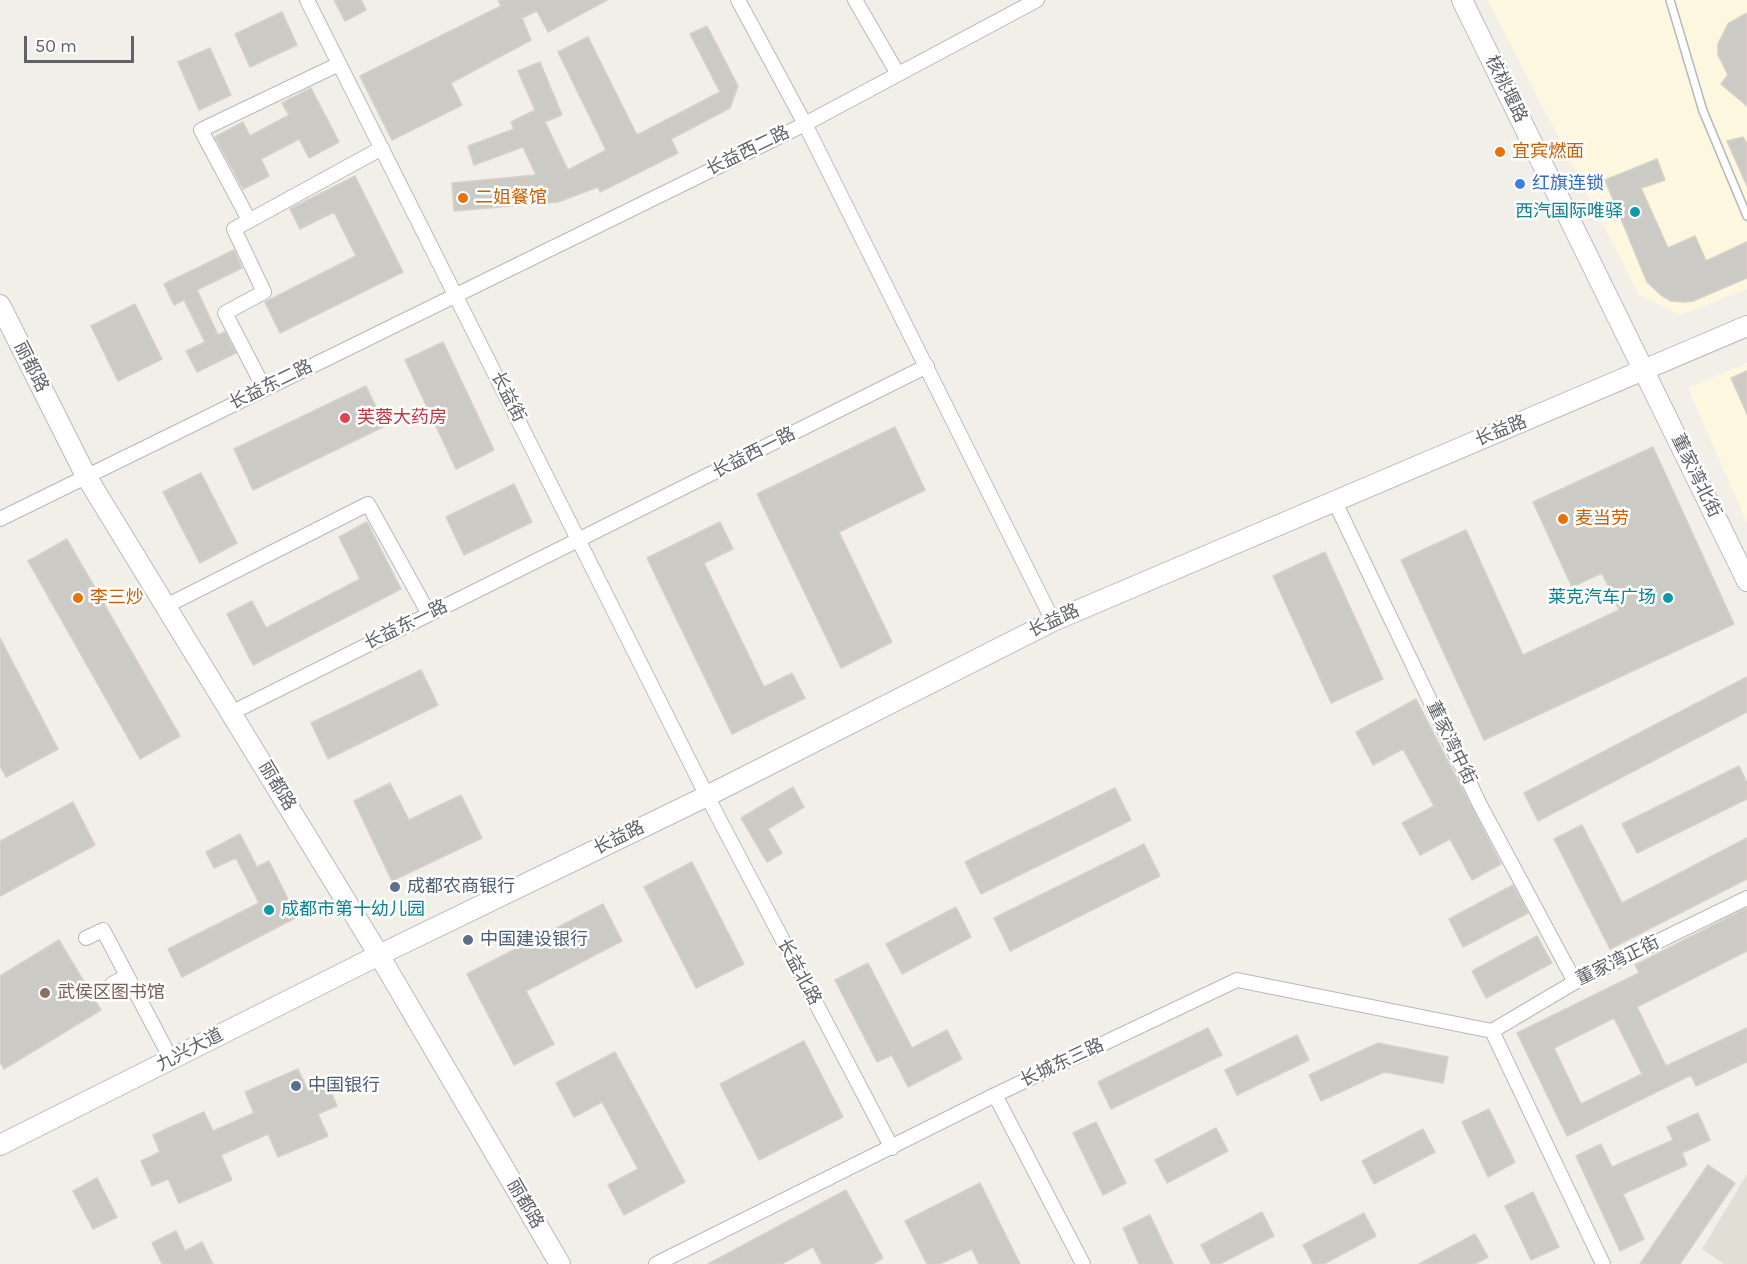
<!DOCTYPE html>
<html>
<head>
<meta charset="utf-8">
<style>
	body { margin:0 }
	#map { position:relative; width:1747px; height:1264px; overflow:hidden; background:#f1efe8; font-family:Karla,sans-serif }
	canvas { display:block }
	.scale { position:absolute; left:24px; top:36px; width:110px; height:27px; box-sizing:border-box; border:3px solid #5f6368; border-top:0; padding-left:8px; font-size:18px; line-height:21px; white-space:nowrap; color:#5f6368; -webkit-text-stroke:4px #fff; paint-order:stroke }
</style>
</head>
<body>
<div id="map">
<canvas width="1747" height="1264"></canvas>
<div class="scale">50 m</div>
</div>
<script>
const ctx = document.querySelector('canvas').getContext('2d');
ctx.lineJoin = 'round';
function fill(path, color) { ctx.fillStyle = color; ctx.fill(path, 'evenodd'); }
const poly = rows => new Path2D(rows.map(r => 'M' + r).join(''));
function stroke(path, color, width, dash) { ctx.strokeStyle = color; ctx.lineWidth = width; ctx.lineCap = dash ? 'butt' : 'round'; ctx.setLineDash(dash || []); ctx.stroke(path); }
function label(font, color, halo, rows, align = 'center') {
  ctx.font = font + ' Karla,"Noto Sans SC",sans-serif'; ctx.lineWidth = 5; ctx.setLineDash([]); ctx.textBaseline = 'middle'; ctx.strokeStyle = halo; ctx.fillStyle = color; for (const [text, x, y, turn = 0] of rows) {
    ctx.save(); ctx.translate(x, y); ctx.rotate((+turn || 0) * Math.PI / 180); ctx.textAlign = isNaN(turn) ? turn : align; if (halo) ctx.strokeText(text, 0, 0); ctx.fillText(text, 0, 0); ctx.restore();
  }
}
const commercial = poly([
	[1488,0,1747,0,1747,289,1681,315,1639,295],
	[1747,363,1747,523,1688,388]
]);
const education = poly([
	[1747,1174,1747,1264,1724,1264,1702,1249]
]);
const building = poly([
	[334,0,361,0,366,10,345,21,334,0],
	[498,0,607,0,548,32,537,11,522,18,531,40,451,83,462,105,392,140,360,76,501,6,498,0],
	[282,12,297,45,250,67,235,34,282,12],
	[1747,13,1747,106,1721,84,1728,75,1718,55,1718,44,1728,24,1747,13],
	[707,26,738,86,730,108,671,139,678,153,600,192,598,187,558,202,454,211,452,183,536,175,523,147,474,165,468,146,514,129,511,122,535,110,518,71,540,62,562,115,545,122,568,170,606,150,558,52,588,37,637,135,720,92,690,34,707,26],
	[210,48,231,95,199,110,178,62,210,48],
	[311,88,339,142,309,158,299,139,261,159,269,176,243,189,215,137,243,122,250,136,289,115,282,103,311,88],
	[1743,137,1747,144,1747,186,1727,141,1743,137],
	[1657,159,1665,180,1641,188,1668,248,1695,236,1706,261,1747,242,1747,278,1693,301,1684,302,1671,301,1661,295,1647,282,1605,180,1657,159],
	[355,176,403,272,280,333,265,302,356,256,334,212,300,229,290,209,355,176],
	[234,250,242,268,197,290,218,335,225,332,236,353,197,372,186,351,205,342,184,300,174,305,164,284,234,250],
	[135,304,162,359,118,381,91,326,135,304],
	[443,342,494,450,456,469,405,360,443,342],
	[1747,371,1747,414,1731,378,1747,371],
	[366,386,385,426,253,490,234,449,366,386],
	[895,427,925,490,839,532,892,642,841,668,757,494,895,427],
	[1653,447,1734,624,1484,740,1401,560,1466,530,1523,655,1619,610,1602,573,1572,587,1533,502,1653,447],
	[201,473,237,543,200,563,163,492,201,473],
	[514,484,532,522,464,555,446,517,514,484],
	[367,522,401,589,253,665,227,614,252,601,266,628,360,579,339,537,367,522],
	[720,522,733,549,704,563,764,687,792,673,805,698,732,734,647,558,720,522],
	[67,539,180,736,140,759,28,561,67,539],
	[1325,552,1383,679,1331,703,1273,576,1325,552],
	[0,638,58,749,6,777,0,766,0,638],
	[421,670,438,705,328,759,311,723,421,670],
	[1747,677,1747,712,1538,821,1524,793,1747,677],
	[1416,699,1501,864,1472,880,1450,839,1420,855,1402,823,1434,806,1403,749,1373,765,1356,732,1416,699],
	[1739,766,1747,783,1747,799,1637,853,1622,824,1739,766],
	[390,783,409,820,461,795,482,838,392,881,354,801,390,783],
	[793,787,804,807,768,829,782,853,767,862,741,818,793,787],
	[1115,788,1131,820,981,894,965,862,1115,788],
	[73,802,95,845,0,896,0,841,73,802],
	[1582,825,1622,903,1747,838,1747,879,1610,949,1554,839,1582,825],
	[240,834,257,867,269,861,297,917,182,977,168,949,259,903,236,858,214,868,206,852,240,834],
	[1144,844,1160,876,1010,951,994,918,1144,844],
	[692,862,744,964,696,988,644,887,692,862],
	[1513,885,1528,913,1463,947,1449,919,1513,885],
	[603,904,622,941,526,991,554,1044,514,1065,467,974,603,904],
	[956,907,971,937,902,974,886,944,956,907],
	[1747,908,1747,951,1637,1007,1666,1066,1747,1028,1747,1062,1696,1086,1691,1075,1567,1136,1517,1033,1639,973,1635,965,1747,908],
	[1614,1018,1642,1074,1581,1104,1554,1048,1614,1018],
	[1537,936,1552,963,1486,998,1472,971,1537,936],
	[59,940,101,1010,4,1069,0,1062,0,976,59,940],
	[868,963,912,1048,947,1030,962,1059,908,1087,892,1055,877,1062,835,980,868,963],
	[1208,1028,1222,1055,1111,1109,1098,1082,1208,1028],
	[1297,1035,1309,1060,1237,1095,1225,1070,1297,1035],
	[804,1041,843,1117,759,1160,720,1084,804,1041],
	[1378,1043,1448,1057,1443,1083,1384,1072,1321,1101,1309,1075,1378,1043],
	[615,1052,685,1182,624,1215,608,1185,638,1169,602,1102,574,1117,556,1083,615,1052],
	[298,1069,308,1091,327,1082,337,1106,318,1114,328,1136,278,1157,268,1134,221,1155,232,1180,179,1203,168,1179,152,1186,141,1161,160,1152,153,1135,204,1112,213,1131,254,1113,245,1092,298,1069],
	[1489,1109,1515,1162,1488,1177,1462,1122,1489,1109],
	[1698,1113,1710,1140,1682,1153,1687,1165,1623,1194,1644,1239,1620,1251,1576,1156,1601,1144,1612,1167,1673,1140,1667,1127,1698,1113],
	[1096,1122,1126,1183,1103,1195,1073,1133,1096,1122],
	[1216,1128,1228,1151,1167,1183,1155,1160,1216,1128],
	[1423,1129,1435,1152,1374,1184,1362,1161,1423,1129],
	[1708,1165,1735,1183,1680,1264,1640,1264,1708,1165],
	[97,1178,117,1217,93,1229,73,1191,97,1178],
	[980,1183,1020,1264,979,1264,972,1249,940,1264,927,1264,905,1221,980,1183],
	[846,1190,883,1258,873,1264,822,1264,813,1247,782,1264,708,1264,846,1190],
	[1533,1192,1559,1247,1531,1260,1505,1206,1533,1192],
	[1262,1212,1274,1236,1220,1264,1211,1264,1201,1245,1262,1212],
	[1364,1213,1376,1236,1324,1264,1313,1264,1303,1245,1364,1213],
	[1150,1215,1173,1264,1139,1264,1123,1228,1150,1215],
	[176,1231,185,1251,202,1242,213,1264,162,1264,152,1243,176,1231],
	[1475,1234,1488,1257,1475,1264,1419,1264,1475,1234]
]);
const lane = poly([
	[1670,0,1703,111,1747,216]
]);
const street = poly([
	[307,0,707,796,892,1148],
	[738,0,805,124,1053,621],
	[855,0,898,74],
	[249,220,201,130,339,64],
	[264,388,225,313,264,292,234,229,382,148],
	[1334,500,1480,805,1575,982],
	[0,519,805,124,1037,0],
	[166,606,368,504,429,614],
	[233,712,927,366],
	[86,938,103,930,171,1059],
	[112,984,127,976],
	[1492,1031,1575,982,1747,898],
	[1492,1031,1603,1264],
	[995,1095,1083,1264],
	[656,1264,995,1095,1237,980,1492,1031]
]);
const secondary = poly([
	[1462,0,1747,581],
	[0,305,86,476,379,955,560,1264],
	[0,1145,379,955,707,796,1053,621,1747,326]
]);
const markers = [
	[1500,152,6,"#e8710a"],
	[1520,184,6,"#3f7fe0"],
	[463,198,6,"#e8710a"],
	[1635,212,6,"#0f9aa8"],
	[345,418,6,"#e0444e"],
	[1563,519,6,"#e8710a"],
	[78,598,6,"#e8710a"],
	[1668,598,6,"#0f9aa8"],
	[395,887,6,"#5c6f8a"],
	[269,910,6,"#0f9aa8"],
	[468,940,6,"#5c6f8a"],
	[45,993,6,"#8d6e63"],
	[296,1086,6,"#5c6f8a"]
];
const streetNames = [
	["核桃堰路",1506,89,64],
	["长益西二路",748,151,-26],
	["丽都路",31,367,63],
	["长益东二路",271,385,-26],
	["长益街",508,397,63],
	["长益路",1501,431,-22],
	["长益西一路",754,453,-27],
	["董家湾北街",1696,476,64],
	["长益路",1054,621,-25],
	["长益东一路",406,625,-26],
	["董家湾中街",1451,743,64],
	["丽都路",277,786,59],
	["长益路",619,838,-26],
	["董家湾正街",1618,961,-26],
	["长益北路",799,972,62],
	["九兴大道",190,1050,-27],
	["长城东三路",1062,1063,-25],
	["丽都路",525,1204,60]
];
const foodNames = [
	["宜宾燃面",1512,152],
	["二姐餐馆",475,198],
	["麦当劳",1575,519],
	["李三炒",90,598]
];
const shopNames = [
	["红旗连锁",1532,184]
];
const cultureNames = [
	["西汽国际唯驿",1623,212],
	["莱克汽车广场",1656,598],
	["成都市第十幼儿园",281,910,"left"]
];
const healthNames = [
	["芙蓉大药房",357,418]
];
const serviceNames = [
	["成都农商银行",407,887],
	["中国建设银行",480,940],
	["中国银行",308,1086]
];
const educationNames = [
	["武侯区图书馆",57,993]
];
fill(commercial, '#fef7e0');
fill(education, '#e1ded6');
fill(building, '#cccac5');
stroke(building, '#d6d1c6', 1.5);
stroke(lane, '#b5b8bc', 10);
stroke(street, '#b5b8bc', 16);
stroke(secondary, '#b6babf', 22);
stroke(lane, '#fff', 7);
stroke(street, '#fff', 14);
stroke(secondary, '#fff', 20);
for (const [x, y, r, color] of markers) { const dot = new Path2D(); dot.arc(x, y, r, 0, 2 * Math.PI); ctx.fillStyle = color; ctx.fill(dot); stroke(dot, '#fff', 2); }
label('18px', '#5f6368', '#fff', streetNames);
label('18px', '#c56008', '#fff', foodNames, 'left');
label('18px', '#366cbe', '#fff', shopNames, 'left');
label('18px', '#0d838f', '#fff', cultureNames, 'right');
label('18px', '#be3a42', '#fff', healthNames, 'left');
label('18px', '#4e5e75', '#fff', serviceNames, 'left');
label('18px', '#785e54', '#fff', educationNames, 'left');
</script>
</body>
</html>
